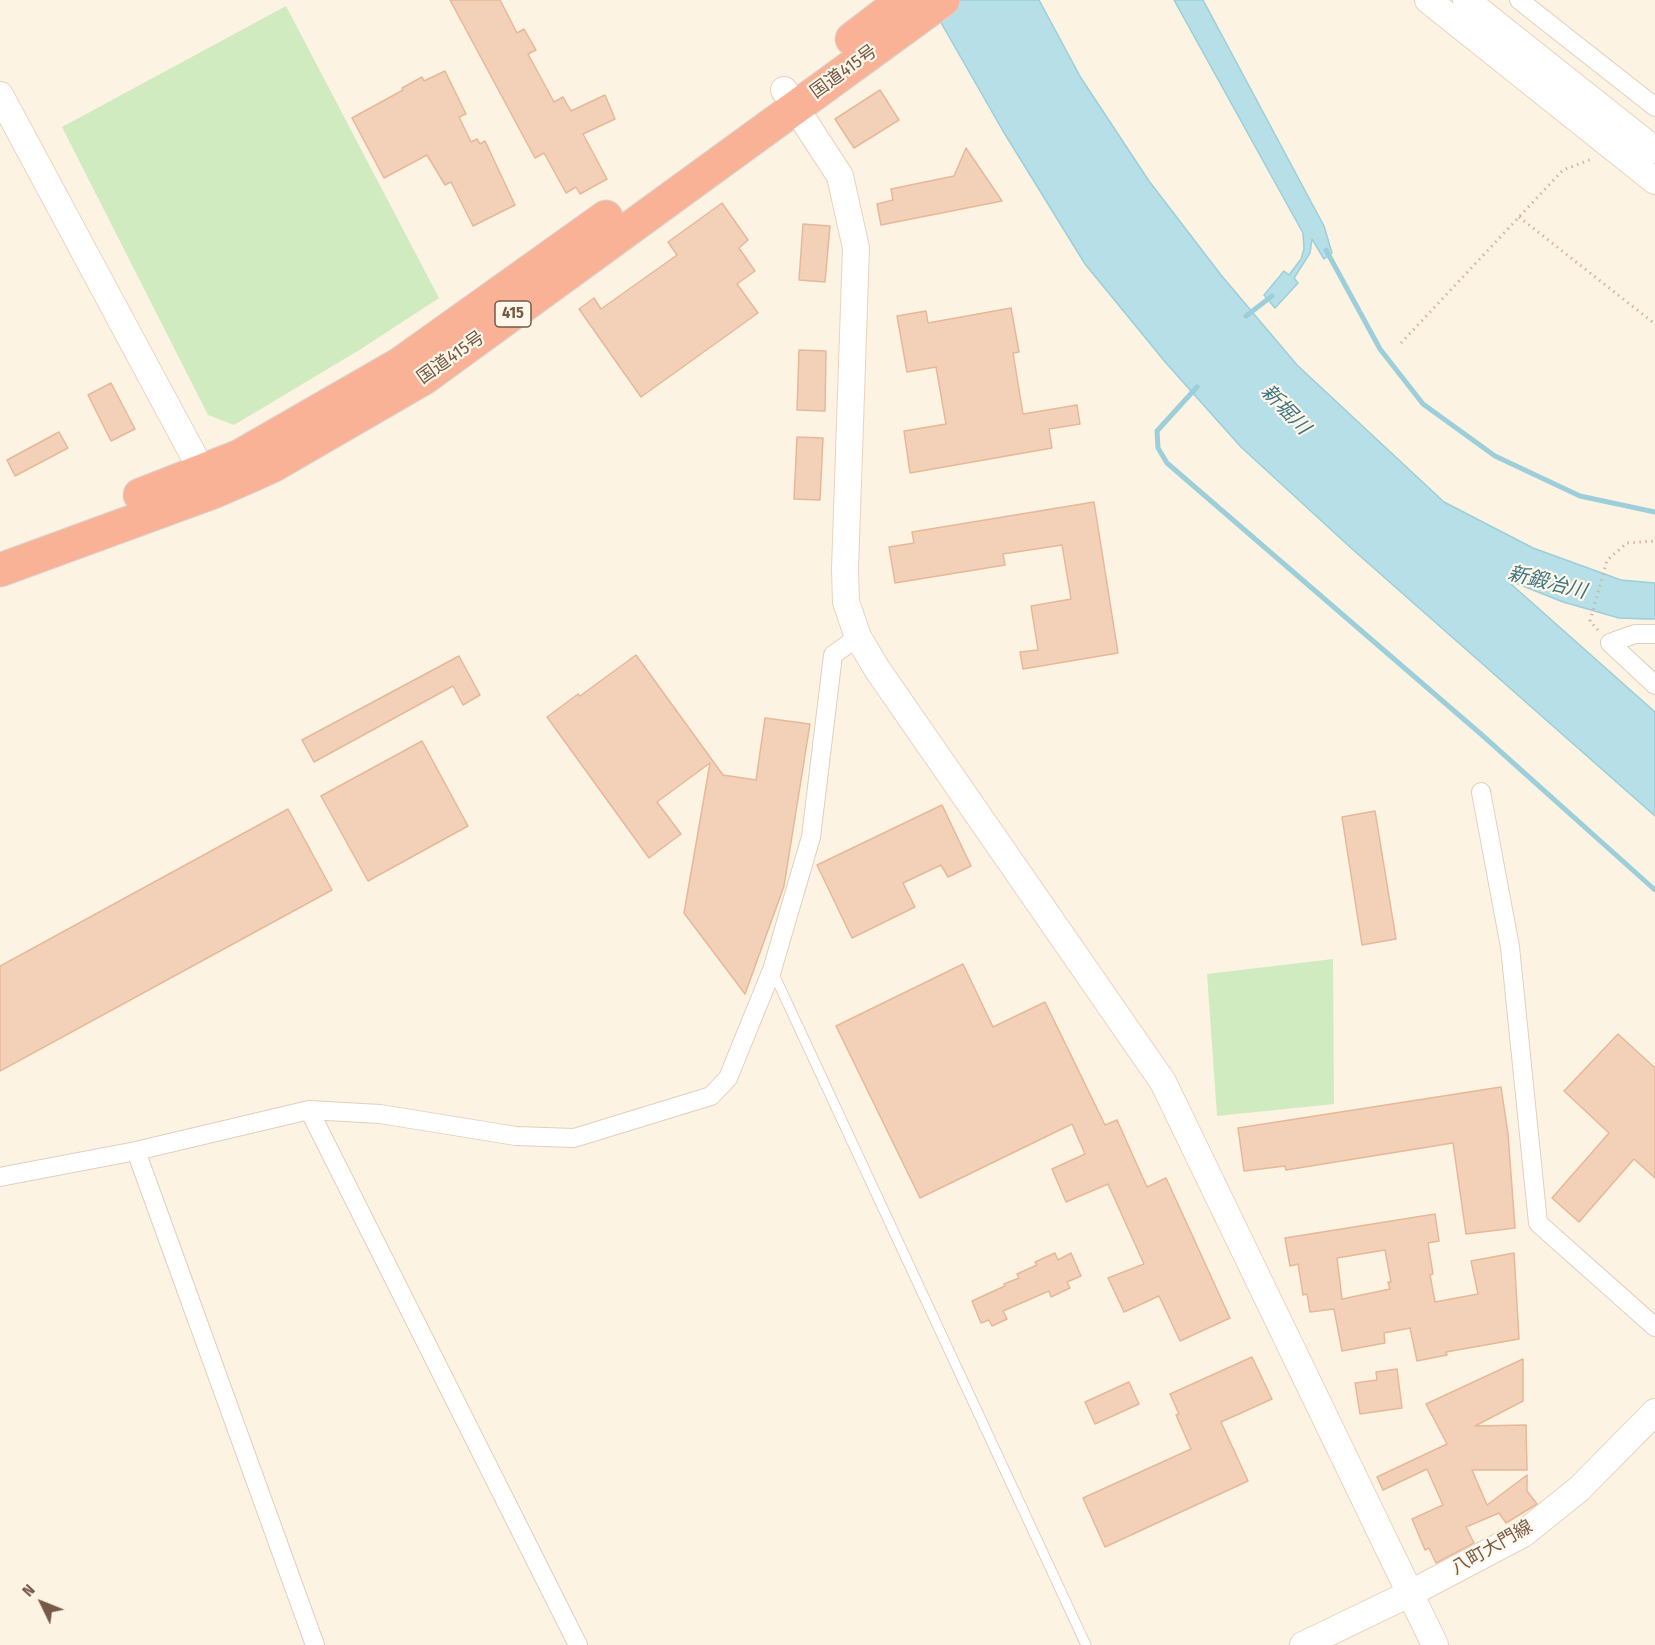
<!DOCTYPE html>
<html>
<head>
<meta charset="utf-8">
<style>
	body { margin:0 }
	#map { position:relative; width:1655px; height:1645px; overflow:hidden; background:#fdf3e2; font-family:"Fira Sans Condensed",sans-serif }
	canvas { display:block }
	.north { position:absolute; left:12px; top:1573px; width:60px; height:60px; -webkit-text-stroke:4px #fff7e9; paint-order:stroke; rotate:313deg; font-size:16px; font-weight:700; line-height:24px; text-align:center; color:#765947 }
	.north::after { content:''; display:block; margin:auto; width:21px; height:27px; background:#765947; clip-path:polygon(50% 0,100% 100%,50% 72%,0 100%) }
</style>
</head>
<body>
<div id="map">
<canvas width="1655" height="1645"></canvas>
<div class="north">N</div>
</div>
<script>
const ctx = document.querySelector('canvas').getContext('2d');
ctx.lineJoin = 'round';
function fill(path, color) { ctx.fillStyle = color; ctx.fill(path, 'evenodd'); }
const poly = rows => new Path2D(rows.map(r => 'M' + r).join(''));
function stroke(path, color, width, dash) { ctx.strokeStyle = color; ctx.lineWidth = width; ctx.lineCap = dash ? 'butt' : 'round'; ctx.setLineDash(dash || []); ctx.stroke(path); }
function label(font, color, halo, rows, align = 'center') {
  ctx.font = font + ' "Fira Sans Condensed","Noto Sans JP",sans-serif'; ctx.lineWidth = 4.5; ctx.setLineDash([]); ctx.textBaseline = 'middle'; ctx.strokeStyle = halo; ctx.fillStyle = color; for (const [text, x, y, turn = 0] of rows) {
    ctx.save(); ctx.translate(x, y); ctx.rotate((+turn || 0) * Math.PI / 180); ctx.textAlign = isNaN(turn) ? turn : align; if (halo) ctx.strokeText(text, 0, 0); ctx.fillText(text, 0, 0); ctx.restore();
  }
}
const green = poly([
	[286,6,439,298,361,349,234,425,208,415,62,127],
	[1333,959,1334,1104,1217,1116,1207,974]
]);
const water = poly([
	[928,0,1039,0,1081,78,1149,181,1221,275,1297,365,1444,502,1533,548,1621,580,1655,583,1655,619,1645,619,1619,618,1563,602,1513,582,1511,584,1655,712,1655,816,1351,548,1241,447,1166,363,1085,264,1003,131,928,0],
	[1174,0,1203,0,1324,226,1332,253,1324,259,1312,239,1310,253,1294,278,1298,283,1275,308,1264,295,1284,271,1289,275,1301,259,1304,249,1303,233,1174,0]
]);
const stream = poly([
	[1326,250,1380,349,1423,404,1495,456,1580,496,1655,512],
	[1246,316,1272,296],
	[1197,387,1157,431,1158,448,1167,463,1482,735,1655,890]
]);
const building = poly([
	[450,0,500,0,517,33,524,29,536,50,528,54,554,102,563,97,571,111,605,95,615,119,583,134,607,179,580,194,576,187,566,193,544,153,535,158,450,0],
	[445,71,466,114,459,117,471,142,477,139,480,144,485,141,515,205,473,226,451,182,445,185,427,155,384,178,352,118,403,90,402,88,422,77,424,81,445,71],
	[880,90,899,120,854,148,835,119,880,90],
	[966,148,1002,201,881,225,877,204,893,200,891,189,954,176,966,148],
	[722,203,748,240,739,248,755,271,737,284,758,313,641,397,579,309,594,298,601,309,677,255,668,242,722,203],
	[803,224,830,226,825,282,799,280,803,224],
	[1011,308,1019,352,1013,353,1023,414,1077,405,1080,424,1049,429,1052,448,910,473,904,431,946,424,936,367,907,372,897,316,926,311,928,323,1011,308],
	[799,350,826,351,825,411,797,410,799,350],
	[111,383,135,429,111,441,88,395,111,383],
	[59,432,68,448,15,476,7,460,59,432],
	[797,437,823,438,820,500,794,499,797,437],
	[1094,502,1118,653,1023,669,1020,652,1038,650,1031,606,1071,599,1062,545,1003,554,1005,565,895,583,889,547,914,543,912,532,1094,502],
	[636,655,723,775,756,780,765,718,810,724,784,886,745,994,684,913,710,763,657,802,681,834,649,858,547,717,578,694,580,696,636,655],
	[459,656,480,695,463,705,453,686,314,762,302,740,459,656],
	[422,741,468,826,368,881,321,796,422,741],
	[942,805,971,866,948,877,941,865,903,883,915,907,852,938,817,865,942,805],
	[288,809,332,890,0,1071,0,966,288,809],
	[1375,811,1396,939,1362,945,1342,817,1375,811],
	[963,964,993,1027,1045,1002,1105,1125,1117,1120,1147,1187,1166,1178,1230,1318,1180,1341,1159,1296,1124,1312,1108,1278,1144,1264,1108,1184,1066,1202,1052,1169,1085,1154,1072,1124,920,1198,836,1026,963,964],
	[1618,1034,1655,1068,1655,1178,1634,1159,1579,1222,1552,1198,1609,1133,1564,1091,1618,1034],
	[1501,1087,1508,1134,1515,1228,1466,1234,1453,1143,1286,1170,1285,1166,1244,1171,1238,1128,1501,1087],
	[1435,1214,1439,1241,1428,1243,1433,1274,1430,1275,1435,1302,1478,1294,1471,1261,1514,1253,1519,1339,1446,1352,1447,1355,1417,1361,1410,1328,1384,1333,1385,1343,1342,1351,1334,1309,1310,1312,1307,1294,1303,1295,1298,1264,1290,1266,1285,1238,1435,1214],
	[1385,1250,1391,1282,1388,1282,1390,1289,1342,1299,1337,1258,1385,1250],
	[1055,1253,1058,1260,1071,1253,1081,1276,1067,1282,1070,1288,1051,1297,1049,1291,1003,1311,1007,1319,992,1326,989,1320,981,1323,972,1301,1005,1286,1004,1284,1019,1278,1017,1274,1037,1265,1035,1262,1055,1253],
	[1252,1357,1272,1399,1221,1422,1248,1481,1105,1547,1083,1498,1191,1449,1176,1415,1179,1414,1170,1394,1252,1357],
	[1523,1359,1523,1401,1475,1426,1526,1425,1527,1470,1472,1470,1487,1505,1527,1475,1527,1491,1537,1504,1506,1523,1499,1513,1466,1527,1474,1543,1436,1563,1429,1548,1425,1550,1412,1519,1443,1505,1427,1469,1383,1490,1377,1477,1447,1444,1426,1404,1523,1359],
	[1397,1369,1402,1408,1360,1414,1355,1383,1377,1380,1376,1372,1397,1369],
	[1129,1382,1139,1404,1095,1424,1085,1402,1129,1382]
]);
const path = poly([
	[1519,217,1655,324],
	[1401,343,1563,170,1592,159],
	[1598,630,1590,621,1607,560,1627,543,1655,541]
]);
const lane = poly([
	[772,970,1086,1645]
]);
const street = poly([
	[1519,0,1655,107],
	[1655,634,1635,634,1610,643,1655,685],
	[1481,792,1510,947,1538,1223,1655,1327],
	[309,1110,578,1645],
	[136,1151,315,1645],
	[0,1177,136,1151,309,1110,380,1114,516,1136,574,1138,711,1096,728,1078,772,970,811,837,833,655,858,637]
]);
const secondary = poly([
	[1428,0,1655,181],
	[1466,0,1655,150],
	[784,90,840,176,856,248,845,569,846,602,858,637,877,669,1163,1082,1435,1645],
	[0,95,210,486],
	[1303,1645,1411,1593,1523,1534,1579,1489,1655,1412]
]);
const highway = poly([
	[852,39,903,0],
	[140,495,240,456,400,364,606,217],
	[0,570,213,492,250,476,272,466,424,378,943,0]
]);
const shields = [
	[513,314,36]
];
const shieldNames = [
	["415",513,314]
];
const streetNames = [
	["国道415号",844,72,-36],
	["国道415号",451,358,-35],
	["八町大門線",1492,1548,-30]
];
const waterNames = [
	["新堀川",1285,410,46],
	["新鍛冶川",1547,583,14]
];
fill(green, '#d1ebc0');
fill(water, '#b6dfe7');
stroke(water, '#9ccfd9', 1.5);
stroke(stream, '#9ccfd9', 5);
fill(building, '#f3d1b8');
stroke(building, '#e7b898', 1.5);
stroke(lane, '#e2cfbd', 11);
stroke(street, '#e2cfbd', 20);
stroke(secondary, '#e9d2bd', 28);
stroke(highway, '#dbd4cf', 35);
stroke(path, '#d8b49c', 3, [1.5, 4.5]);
stroke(lane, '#fff', 9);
stroke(street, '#fff', 18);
stroke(secondary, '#fff', 26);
stroke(highway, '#fab296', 33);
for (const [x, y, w] of shields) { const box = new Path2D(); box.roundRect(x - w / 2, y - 13, w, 26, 4.5); ctx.fillStyle = '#fff7e9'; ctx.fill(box); stroke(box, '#765947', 1.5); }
label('bold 16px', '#765947', null, shieldNames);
label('18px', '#765947', '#fff7e9', streetNames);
label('italic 20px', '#3e7683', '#fff7e9', waterNames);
</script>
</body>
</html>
